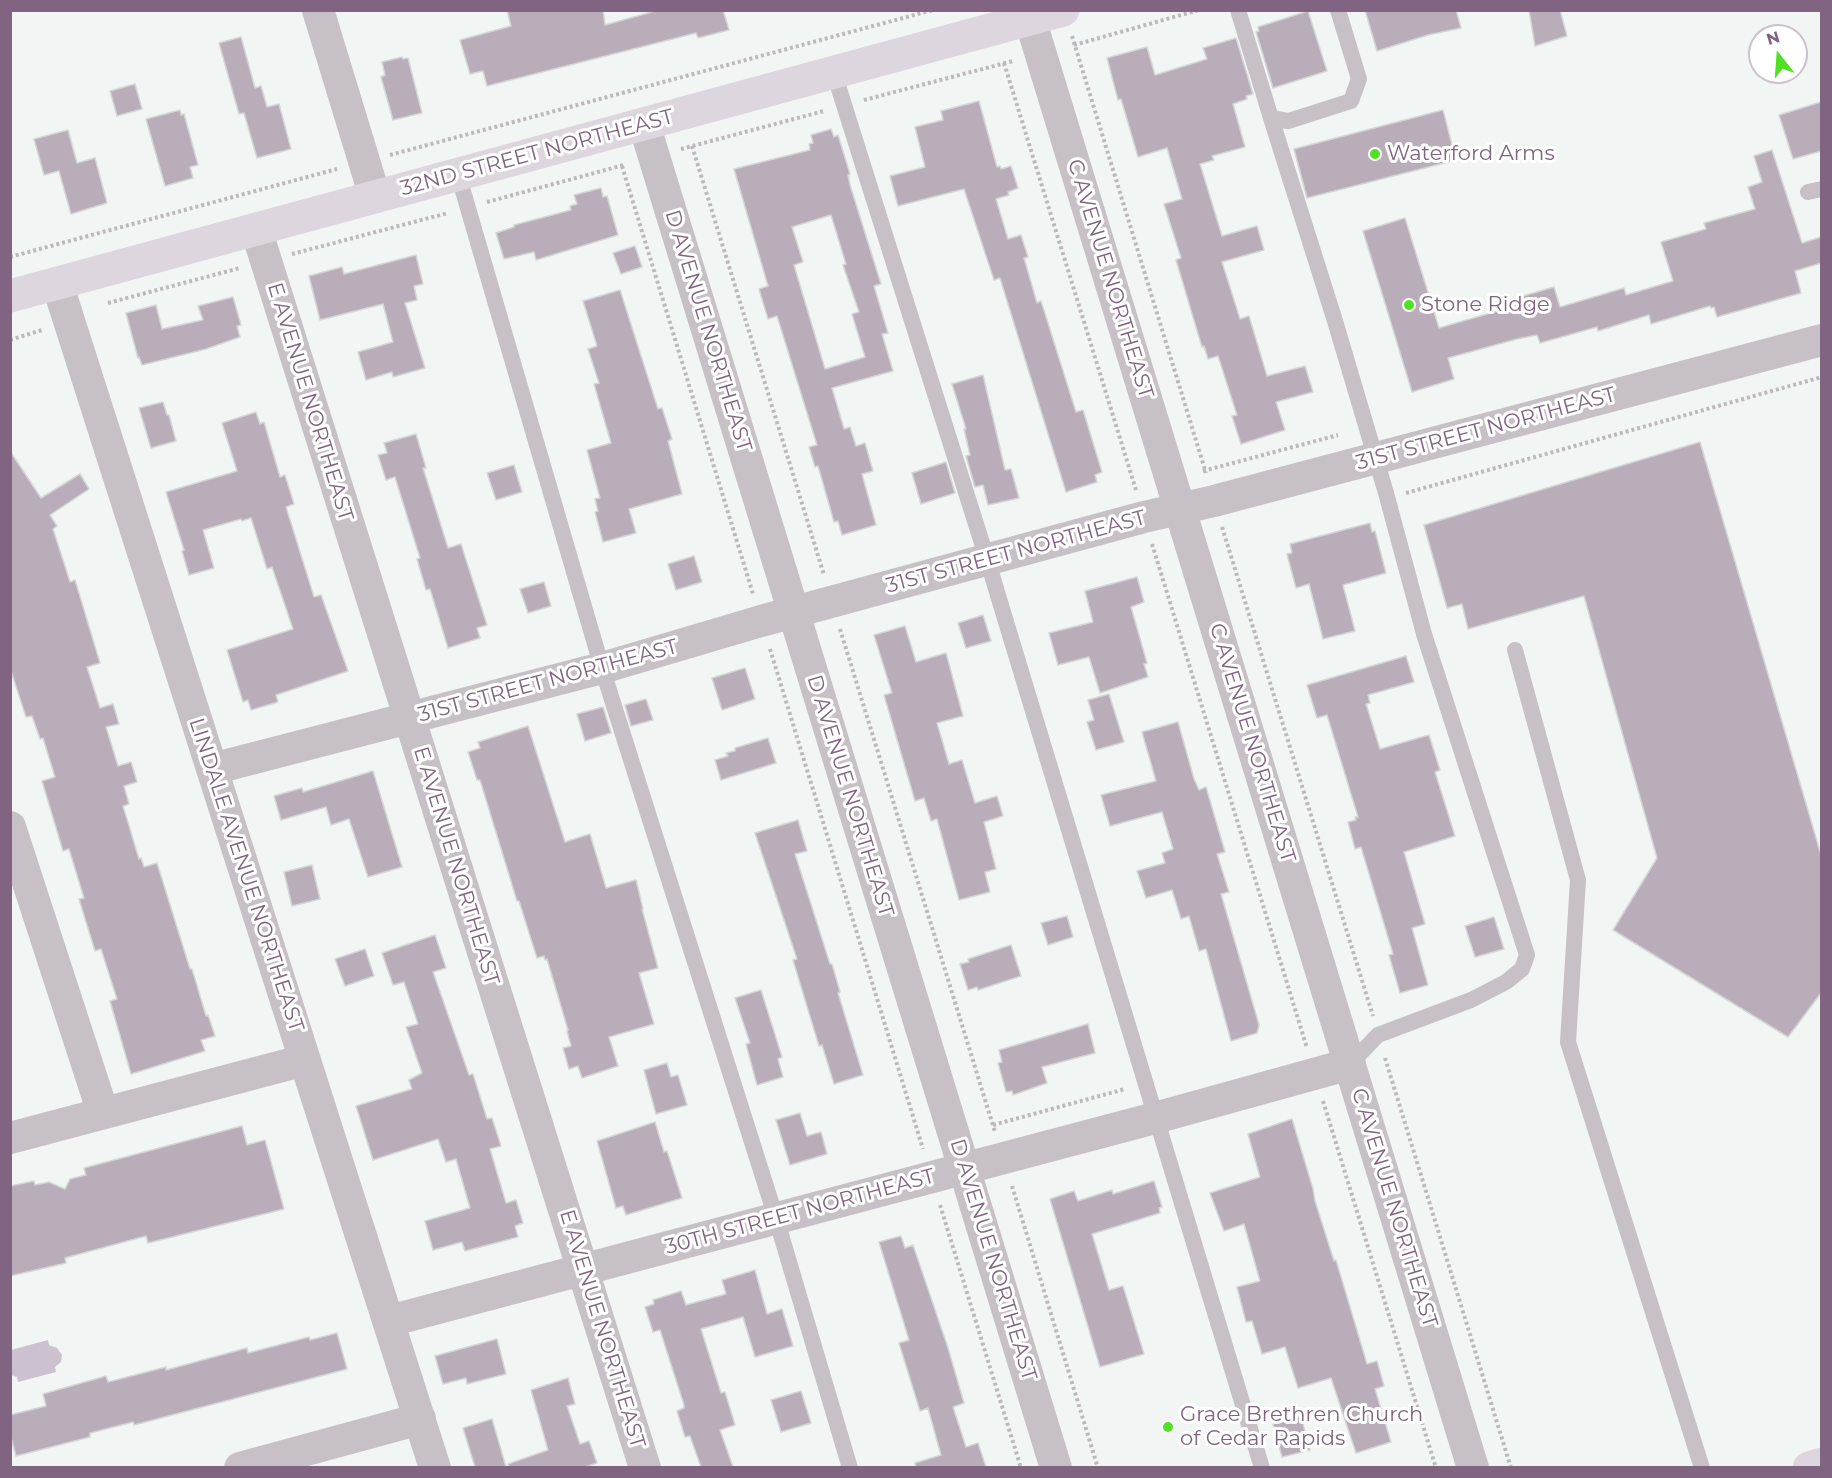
<!DOCTYPE html>
<html>
<head>
<meta charset="utf-8">
<style>
	body { margin:0 }
	#map { position:relative; width:1832px; height:1478px; overflow:hidden; background:#f1f5f3; font-family:Montserrat,sans-serif }
	canvas { display:block }
	.frame { position:absolute; inset:0; border:12px solid #816482; pointer-events:none }
	.north { position:absolute; left:1748px; top:24px; width:60px; height:60px; box-sizing:border-box; background:#fff; border:2px solid #cdc1cd; border-radius:50%; rotate:343deg; font-size:16px; font-weight:700; line-height:24px; text-align:center; color:#816482 }
	.north::after { content:''; display:block; margin:auto; width:21px; height:27px; background:#50e124; clip-path:polygon(50% 0,100% 100%,50% 72%,0 100%) }
</style>
</head>
<body>
<div id="map">
<canvas width="1832" height="1478"></canvas>
<div class="frame"></div>
<div class="north">N</div>
</div>
<script>
const ctx = document.querySelector('canvas').getContext('2d');
ctx.lineJoin = 'round';
function fill(path, color) { ctx.fillStyle = color; ctx.fill(path, 'evenodd'); }
const poly = rows => new Path2D(rows.map(r => 'M' + r).join(''));
function stroke(path, color, width, dash) { ctx.strokeStyle = color; ctx.lineWidth = width; ctx.lineCap = dash ? 'butt' : 'round'; ctx.setLineDash(dash || []); ctx.stroke(path); }
function label(font, color, halo, rows, align = 'center') {
  ctx.font = font + ' Montserrat,sans-serif'; ctx.lineWidth = 6; ctx.setLineDash([]); ctx.textBaseline = 'middle'; ctx.strokeStyle = halo; ctx.fillStyle = color; for (const [text, x, y, turn = 0] of rows) {
    ctx.save(); ctx.translate(x, y); ctx.rotate((+turn || 0) * Math.PI / 180); ctx.textAlign = isNaN(turn) ? turn : align; if (halo) ctx.strokeText(text, 0, 0); ctx.fillText(text, 0, 0); ctx.restore();
  }
}
const water = poly([
	[48,1340,49,1345,57,1348,62,1355,61,1362,55,1367,56,1372,18,1382,17,1377,11,1375,11,1350]
]);
const building = poly([
	[507,10,603,10,605,25,659,10,723,10,729,30,698,38,696,33,487,86,483,71,470,74,460,40,511,26,507,10],
	[1365,10,1456,10,1461,28,1428,35,1377,51,1365,10],
	[1529,10,1560,10,1567,36,1535,46,1529,10],
	[1308,11,1327,71,1273,88,1256,32,1259,31,1258,27,1308,11],
	[241,37,255,88,261,86,267,107,279,104,291,149,257,158,244,113,239,114,219,43,241,37],
	[1236,38,1253,94,1246,96,1247,99,1233,104,1245,147,1212,156,1214,160,1200,164,1222,236,1257,226,1264,250,1222,262,1240,319,1249,316,1267,376,1305,366,1313,392,1276,402,1285,430,1241,444,1232,416,1237,415,1218,356,1208,359,1204,346,1202,347,1176,260,1181,258,1164,204,1182,199,1167,148,1138,157,1121,99,1118,100,1107,58,1147,47,1155,75,1207,59,1203,48,1236,38],
	[402,57,403,59,408,58,422,113,393,120,381,77,385,75,382,62,402,57],
	[135,84,142,109,117,116,110,91,135,84],
	[979,101,997,167,1000,166,1001,169,1011,166,1018,188,1008,192,1009,195,996,199,1008,239,1021,235,1028,257,1024,258,1037,303,1041,301,1076,412,1083,410,1102,472,1095,475,1097,482,1066,492,1000,278,994,280,964,189,898,206,890,176,925,167,915,127,943,120,941,111,979,101],
	[1821,102,1821,151,1793,159,1779,115,1821,102],
	[180,110,181,115,184,114,198,165,190,167,193,178,165,186,146,119,180,110],
	[1443,110,1456,160,1307,198,1294,149,1443,110],
	[831,129,834,137,838,135,850,174,848,175,850,185,881,284,874,286,888,333,882,334,893,371,832,388,844,429,850,427,856,446,865,443,873,471,862,474,876,525,842,535,838,521,834,522,818,466,815,467,809,447,817,445,777,316,768,319,759,289,768,286,734,169,810,150,809,144,813,143,811,135,831,129],
	[831,215,846,264,843,265,859,312,852,314,865,357,825,369,794,265,803,262,792,227,831,215],
	[68,130,77,163,95,158,107,203,71,214,59,171,44,175,34,139,68,130],
	[1772,150,1802,243,1821,237,1821,263,1795,271,1801,293,1717,317,1714,307,1711,308,1710,306,1651,324,1649,315,1598,331,1597,327,1540,343,1537,335,1517,339,1448,358,1454,379,1412,392,1363,231,1405,218,1439,328,1525,303,1523,296,1554,287,1560,307,1624,288,1626,295,1673,281,1661,242,1706,229,1704,223,1755,209,1748,187,1762,182,1754,156,1772,150],
	[601,188,603,197,607,196,618,235,536,260,534,252,504,259,496,233,514,227,514,225,571,210,570,206,577,204,574,195,601,188],
	[635,246,642,267,621,274,613,253,635,246],
	[416,255,423,284,414,286,417,300,405,303,425,368,393,377,392,372,366,380,358,352,393,342,383,304,320,320,309,276,342,267,344,274,416,255],
	[620,290,658,409,662,408,672,439,668,441,682,494,629,509,636,533,603,542,595,512,598,511,595,499,600,498,587,450,611,443,594,384,599,383,588,349,597,346,583,301,620,290],
	[233,297,241,325,237,326,240,337,206,349,142,365,139,357,138,358,126,313,156,305,162,329,203,320,198,306,233,297],
	[983,375,1005,470,1011,469,1019,498,988,505,983,485,975,487,966,456,970,455,964,429,966,429,952,384,983,375],
	[163,402,167,415,169,415,176,441,151,448,139,408,163,402],
	[256,412,260,424,264,422,280,477,285,475,294,504,286,507,314,597,321,595,348,671,276,695,278,702,251,710,248,700,243,702,227,650,293,629,272,567,267,569,251,518,242,521,241,519,203,530,214,568,189,575,182,551,184,550,166,492,237,471,222,423,256,412],
	[416,434,426,468,423,468,448,548,461,544,487,625,477,628,480,638,448,648,430,589,426,590,417,559,420,558,395,477,386,480,378,455,387,453,384,443,416,434],
	[1700,442,1821,855,1821,993,1788,1037,1613,930,1657,858,1584,596,1468,629,1462,604,1447,608,1424,525,1700,442],
	[10,451,41,498,80,474,89,489,50,515,57,526,53,529,70,582,75,580,100,663,87,667,100,708,113,704,119,724,106,727,118,766,131,762,137,782,124,786,129,804,123,806,139,859,141,858,144,867,157,863,190,969,192,969,206,1016,208,1015,215,1036,201,1040,205,1051,131,1074,110,1001,117,999,101,949,95,951,79,899,84,898,69,849,63,851,42,781,55,777,43,738,40,739,32,716,26,717,10,668,10,451],
	[946,462,955,493,921,504,912,473,946,462],
	[514,465,522,492,496,500,487,473,514,465],
	[1370,523,1372,532,1375,531,1386,573,1343,585,1355,631,1323,639,1309,584,1296,588,1287,554,1292,553,1290,544,1370,523],
	[694,556,702,582,676,590,668,564,694,556],
	[1137,577,1144,602,1131,607,1147,663,1144,664,1148,677,1100,693,1089,657,1058,665,1049,633,1093,622,1085,591,1137,577],
	[544,582,551,606,528,613,520,589,544,582],
	[983,615,991,641,966,648,958,623,983,615],
	[905,626,916,662,946,653,963,716,937,723,949,764,962,760,975,803,997,796,1003,816,984,822,996,869,985,872,990,892,959,900,937,819,931,821,924,798,915,801,884,695,892,693,874,635,905,626],
	[1406,656,1414,682,1368,695,1370,703,1366,704,1380,749,1429,735,1440,770,1435,772,1455,836,1404,852,1425,924,1412,928,1428,985,1400,993,1389,955,1393,954,1361,847,1355,849,1348,822,1356,820,1355,817,1358,817,1327,715,1317,718,1307,685,1406,656],
	[745,668,755,699,722,710,712,678,745,668],
	[1109,694,1124,742,1096,750,1087,722,1094,720,1088,700,1109,694],
	[646,699,653,720,631,726,625,705,646,699],
	[603,707,611,733,585,741,577,714,603,707],
	[1178,722,1194,779,1199,790,1206,787,1225,852,1217,854,1229,892,1221,894,1259,1025,1257,1033,1231,1041,1206,949,1199,951,1189,916,1181,919,1172,890,1146,898,1137,871,1165,863,1162,853,1173,849,1162,812,1110,826,1101,795,1156,781,1142,732,1178,722],
	[528,726,565,842,590,834,606,888,636,880,643,909,642,909,658,968,639,973,654,1024,609,1037,618,1066,582,1078,578,1066,569,1069,563,1048,571,1046,567,1031,568,1030,547,959,545,960,544,956,537,958,519,901,517,901,480,780,477,780,468,752,480,748,478,742,528,726],
	[768,738,776,763,721,780,715,760,728,756,726,753,735,751,735,748,768,738],
	[373,771,402,867,368,877,349,819,331,825,326,807,281,820,274,796,302,788,303,792,373,771],
	[798,820,807,851,795,854,830,964,832,964,840,992,838,993,863,1075,834,1084,822,1045,819,1046,793,960,797,959,755,833,798,820],
	[312,865,320,899,292,906,284,872,312,865],
	[1067,916,1073,937,1048,945,1041,923,1067,916],
	[1494,917,1504,949,1475,957,1465,926,1494,917],
	[435,935,446,968,433,972,469,1075,473,1074,487,1119,492,1118,501,1146,490,1149,506,1203,516,1200,523,1223,515,1226,518,1237,465,1251,462,1242,433,1250,425,1221,470,1208,456,1159,446,1162,438,1139,373,1160,356,1106,412,1089,409,1080,422,1073,406,1027,418,1024,404,982,393,985,382,953,435,935],
	[1011,945,1021,976,978,990,977,987,968,990,960,964,969,962,968,959,1011,945],
	[365,949,374,976,345,986,335,959,365,949],
	[761,990,782,1057,778,1059,783,1077,757,1085,746,1044,750,1043,735,998,761,990],
	[1088,1024,1095,1053,1042,1067,1047,1083,1013,1095,1012,1091,1006,1092,998,1063,1002,1062,999,1050,1088,1024],
	[667,1063,671,1077,678,1075,687,1105,656,1114,644,1070,667,1063],
	[800,1113,807,1136,821,1132,827,1154,790,1165,776,1120,800,1113],
	[1292,1119,1313,1189,1315,1201,1334,1261,1336,1260,1367,1364,1377,1361,1384,1386,1375,1389,1391,1442,1356,1453,1331,1378,1298,1388,1285,1347,1262,1354,1252,1321,1246,1322,1237,1287,1260,1281,1244,1224,1224,1231,1210,1193,1260,1177,1248,1134,1292,1119],
	[655,1122,664,1152,667,1151,682,1198,626,1215,623,1206,616,1208,597,1141,655,1122],
	[242,1126,247,1145,265,1140,284,1209,148,1243,146,1236,65,1258,66,1263,10,1276,10,1186,34,1181,35,1185,49,1182,65,1189,70,1179,86,1175,84,1168,242,1126],
	[1154,1181,1162,1207,1159,1208,1160,1213,1092,1234,1109,1290,1123,1286,1144,1354,1100,1367,1050,1199,1074,1191,1078,1201,1112,1190,1113,1194,1154,1181],
	[901,1236,905,1248,913,1245,948,1348,964,1403,953,1407,966,1447,978,1443,986,1467,916,1467,915,1463,941,1455,928,1408,920,1411,899,1343,909,1340,879,1242,901,1236],
	[755,1270,767,1314,782,1309,793,1346,755,1357,743,1317,701,1329,721,1393,725,1392,735,1425,720,1430,733,1467,701,1467,690,1436,685,1437,677,1411,684,1408,684,1405,660,1330,653,1332,645,1307,654,1304,653,1300,681,1291,686,1305,726,1294,722,1280,755,1270],
	[337,1333,347,1369,134,1425,133,1422,90,1433,90,1437,16,1456,10,1434,10,1415,46,1406,43,1394,106,1376,108,1382,166,1367,166,1370,247,1348,248,1353,309,1337,310,1340,337,1333],
	[497,1339,506,1374,467,1384,466,1378,443,1384,435,1356,497,1339],
	[568,1378,575,1404,567,1406,580,1444,589,1441,597,1463,585,1467,509,1467,508,1464,548,1450,531,1390,568,1378],
	[801,1391,811,1423,781,1432,771,1400,801,1391],
	[1301,1416,1310,1450,1282,1457,1273,1424,1301,1416],
	[492,1419,506,1467,475,1467,463,1428,492,1419]
]);
const path = poly([
	[1072,36,1206,473],
	[1074,45,1199,10],
	[1004,63,1136,490],
	[864,100,1013,61],
	[692,146,824,575],
	[681,149,824,111],
	[390,155,933,10],
	[622,166,753,594],
	[487,202,624,165],
	[292,254,448,213],
	[10,257,337,169],
	[108,303,240,268],
	[10,340,42,330],
	[1203,471,1338,435],
	[1406,493,1822,377],
	[1222,527,1373,1016],
	[1152,544,1307,1048],
	[840,629,995,1132],
	[770,649,923,1149],
	[1385,1058,1511,1468],
	[1323,1101,1436,1468],
	[993,1125,1125,1089],
	[1012,1186,1098,1468],
	[940,1205,1021,1468]
]);
const lane = poly([
	[1238,10,1271,118,1288,121,1351,101,1359,79,1338,10],
	[834,73,987,559,1262,1468],
	[1271,118,1335,321,1386,493,1424,634,1527,955,1522,969,1506,982,1471,1000,1378,1035,1350,1064],
	[458,174,602,668,776,1218,850,1468],
	[1808,192,1822,189],
	[1515,650,1578,880,1568,1042,1702,1468]
]);
const street = poly([
	[318,10,375,197],
	[1030,19,1473,1468],
	[644,124,1056,1468],
	[256,229,645,1468],
	[57,283,435,1468],
	[212,769,602,668,761,621,1144,517,1214,501,1822,340],
	[10,827,103,1113],
	[10,1138,305,1060],
	[389,1321,1155,1118,1350,1064],
	[240,1468,420,1419]
]);
const secondary = poly([
	[10,296,1063,10],
	[1809,1468,1822,1464]
]);
const markers = [
	[1375,154,6,"#50e124"],
	[1409,305,6,"#50e124"],
	[1168,1427,6,"#50e124"]
];
const streetNames = [
	["32ND STREET NORTHEAST",537,153,-15],
	["C AVENUE NORTHEAST",1110,279,73],
	["D AVENUE NORTHEAST",708,331,73],
	["E AVENUE NORTHEAST",310,402,73],
	["31ST STREET NORTHEAST",1486,429,-15],
	["31ST STREET NORTHEAST",1016,552,-15],
	["31ST STREET NORTHEAST",548,681,-15],
	["C AVENUE NORTHEAST",1252,743,73],
	["D AVENUE NORTHEAST",850,796,73],
	["E AVENUE NORTHEAST",456,866,73],
	["LINDALE AVENUE NORTHEAST",246,875,72],
	["C AVENUE NORTHEAST",1394,1208,73],
	["30TH STREET NORTHEAST",800,1212,-15],
	["D AVENUE NORTHEAST",993,1260,73],
	["E AVENUE NORTHEAST",602,1329,73]
];
const poiNames = [
	["Waterford Arms",1387,154],
	["Stone Ridge",1421,305],
	["Grace Brethren Church",1180,1415],
	["of Cedar Rapids",1180,1439]
];
fill(water, '#ccc2cf');
fill(building, '#b9adba');
stroke(building, '#d4d6d5', 1.5);
stroke(path, '#bdb8bd', 4, [3, 3]);
stroke(lane, '#c7c0c7', 16);
stroke(street, '#c7c0c7', 32);
stroke(secondary, '#ded6de', 33);
for (const [x, y, r, color] of markers) { const dot = new Path2D(); dot.arc(x, y, r, 0, 2 * Math.PI); ctx.fillStyle = color; ctx.fill(dot); stroke(dot, '#fff', 2); }
label('21px', '#816482', '#fff', streetNames);
label('21px', '#816482', '#fff', poiNames, 'left');
</script>
</body>
</html>
